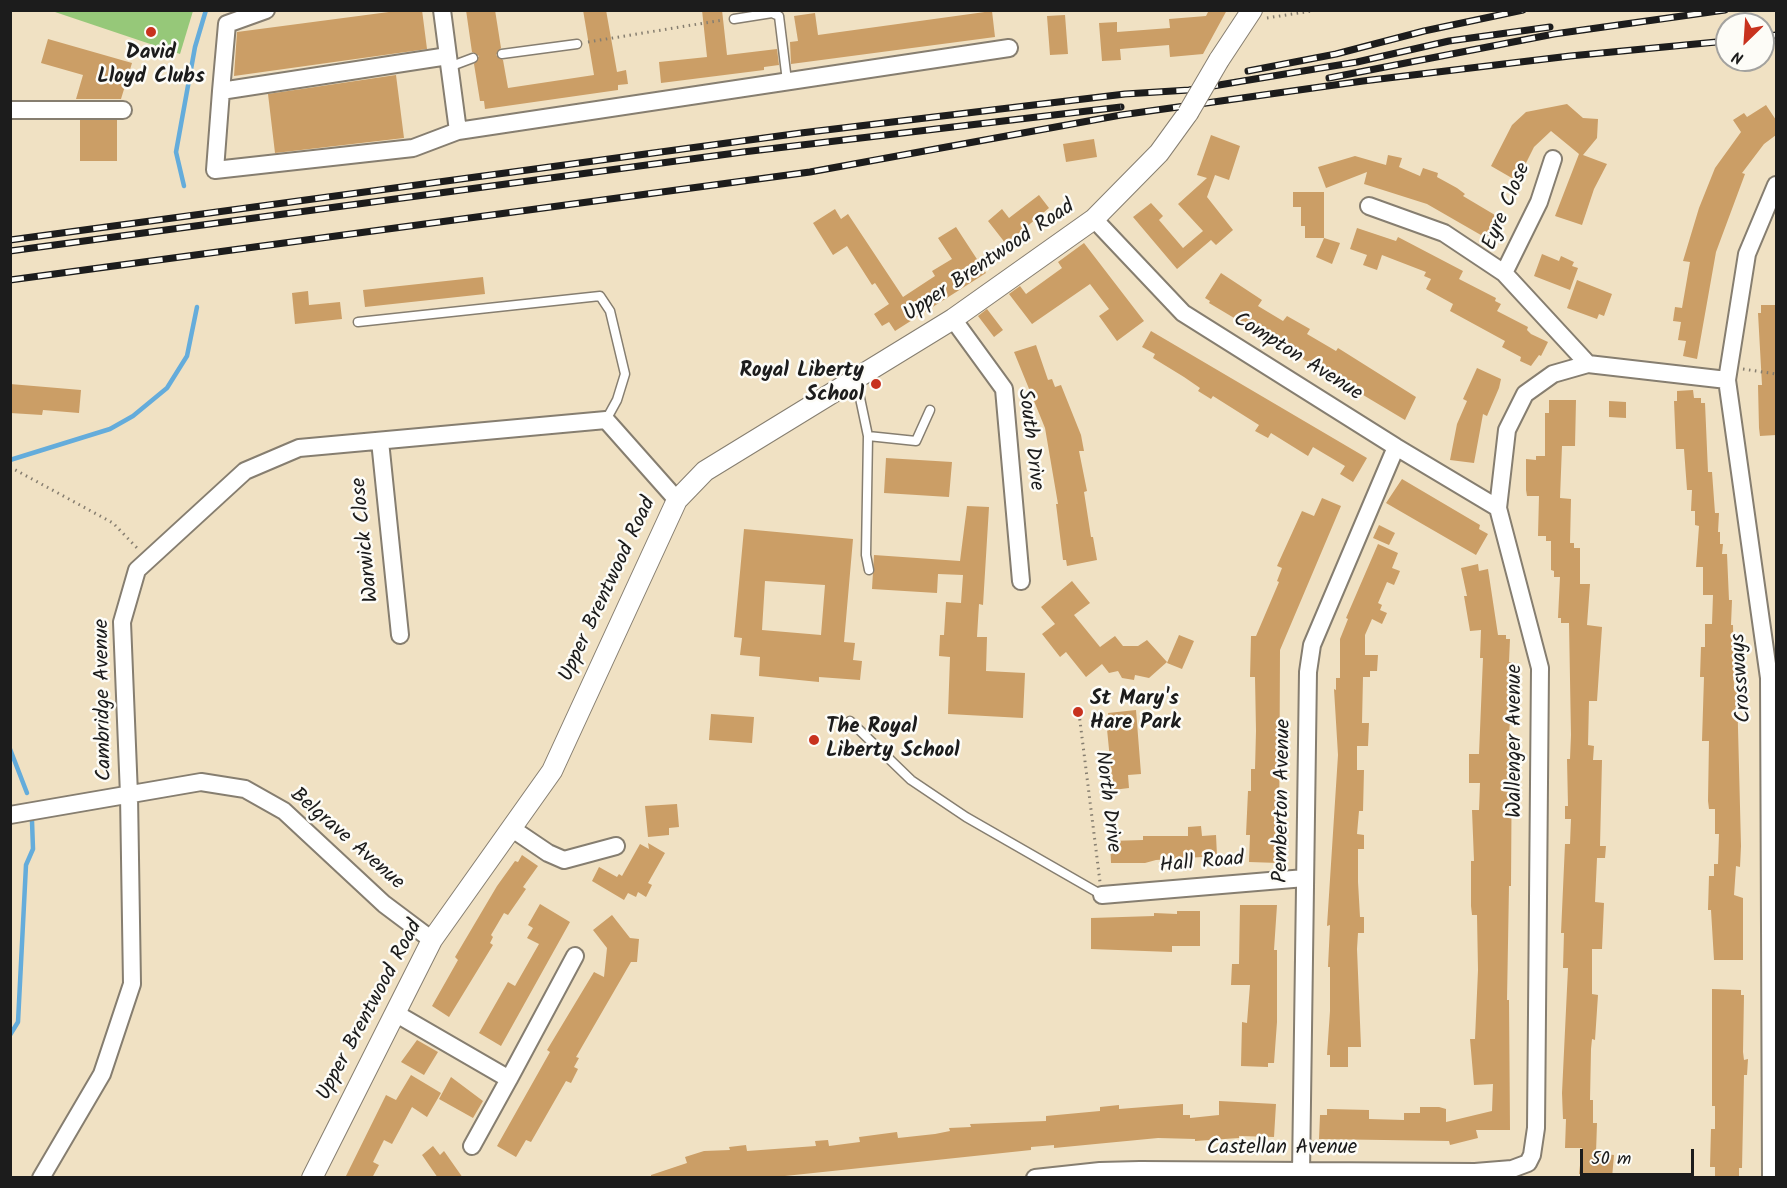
<!DOCTYPE html>
<html>
<head>
<meta charset="utf-8">
<style>
	body { margin:0 }
	#map { position:relative; width:1787px; height:1188px; overflow:hidden; background:#f0e1c3; font-family:Kalam,sans-serif }
	canvas { display:block }
	.frame { position:absolute; inset:0; border:12px solid #1c1c1c; pointer-events:none }
	.north { position:absolute; left:1715px; top:12px; width:60px; height:60px; box-sizing:border-box; background:#fdfcf7; border:2px solid #a3a29f; border-radius:50%; rotate:205deg; font-size:16px; font-weight:700; line-height:24px; text-align:center; color:#1c1c1c }
	.north::after { content:''; display:block; margin:auto; width:21px; height:27px; background:#c8321e; clip-path:polygon(50% 0,100% 100%,50% 72%,0 100%) }
	.scale { position:absolute; left:1580px; top:1149px; width:114px; height:27px; box-sizing:border-box; border:3px solid #1c1c1c; border-top:0; padding-left:8px; font-size:18px; line-height:21px; white-space:nowrap; color:#1c1c1c; -webkit-text-stroke:4px #fdfcf7; paint-order:stroke }
</style>
</head>
<body>
<div id="map">
<canvas width="1787" height="1188"></canvas>
<div class="frame"></div>
<div class="north">N</div>
<div class="scale">50 m</div>
</div>
<script>
const ctx = document.querySelector('canvas').getContext('2d');
ctx.lineJoin = 'round';
function fill(path, color) { ctx.fillStyle = color; ctx.fill(path, 'evenodd'); }
const poly = rows => new Path2D(rows.map(r => 'M' + r).join(''));
function stroke(path, color, width, dash) { ctx.strokeStyle = color; ctx.lineWidth = width; ctx.lineCap = dash ? 'butt' : 'round'; ctx.setLineDash(dash || []); ctx.stroke(path); }
function label(font, color, halo, rows, align = 'center') {
  ctx.font = font + ' Kalam,sans-serif'; ctx.lineWidth = 5; ctx.setLineDash([]); ctx.textBaseline = 'middle'; ctx.strokeStyle = halo; ctx.fillStyle = color; for (const [text, x, y, turn = 0] of rows) {
    ctx.save(); ctx.translate(x, y); ctx.rotate((+turn || 0) * Math.PI / 180); ctx.textAlign = isNaN(turn) ? turn : align; if (halo) ctx.strokeText(text, 0, 0); ctx.fillText(text, 0, 0); ctx.restore();
  }
}
const green = poly([
	[52,11,193,11,180,54]
]);
const stream = poly([
	[184,186,176,152,195,47,206,10],
	[10,460,110,429,133,416,167,388,187,356,197,307],
	[10,749,27,793],
	[10,1035,18,1022,26,865,33,849,32,821]
]);
const building = poly([
	[404,10,422,10,427,49,234,76,237,32],
	[466,10,495,10,501,48,496,55,503,60,508,88,594,75,583,10,606,10,617,72,626,70,628,84,618,85,618,90,485,109,484,101,480,101,474,64,479,56,472,52],
	[702,10,722,10,727,55,777,49,779,65,764,67,764,70,661,83,659,62,707,57],
	[1209,10,1227,10,1203,54,1170,57,1169,45,1120,49,1121,60,1102,61,1099,23,1117,22,1117,32,1170,28,1169,19,1206,16],
	[992,11,995,37,791,64,790,42,798,41,794,16,815,13,818,35],
	[1065,15,1068,54,1050,55,1047,16],
	[48,39,132,63,121,99,76,99,83,75,41,63],
	[396,75,404,138,275,153,268,94],
	[1567,104,1583,118,1598,119,1597,138,1583,155,1607,164,1594,189,1582,225,1555,216,1579,154,1551,131,1534,147,1517,181,1491,166,1512,125,1526,112],
	[1766,105,1776,120,1776,135,1764,144,1742,173,1745,174,1716,252,1697,359,1683,356,1686,341,1678,340,1681,322,1673,321,1675,307,1682,308,1690,262,1683,261,1699,208,1715,168,1741,132,1733,120,1744,113,1747,117],
	[80,120,117,120,117,161,80,161],
	[1211,135,1240,146,1229,180,1215,175,1207,197,1233,230,1216,245,1211,240,1177,269,1133,217,1151,203,1163,216,1159,220,1183,248,1203,231,1178,204,1207,178,1197,175],
	[1094,139,1097,157,1066,162,1063,144],
	[1388,155,1402,158,1399,167,1420,176,1423,168,1438,173,1437,177,1457,188,1465,194,1463,196,1505,221,1493,242,1427,204,1364,184,1367,172,1326,188,1318,167,1355,156,1386,165],
	[1293,192,1324,192,1324,238,1340,243,1332,264,1316,257,1324,238,1305,238,1305,226,1301,226,1301,207,1293,207],
	[1039,195,1049,208,1006,244,988,221,1002,209,1009,218],
	[835,209,841,219,848,214,903,297,935,276,932,271,952,259,938,238,956,227,986,273,895,331,889,322,882,326,874,314,889,304,875,283,872,285,847,246,833,255,813,223],
	[1357,228,1396,241,1398,237,1463,271,1459,279,1496,298,1495,301,1501,304,1497,311,1528,327,1527,330,1531,334,1548,342,1541,356,1539,355,1531,366,1520,361,1521,357,1502,347,1505,341,1450,311,1453,304,1426,289,1431,279,1424,276,1426,272,1382,255,1377,270,1363,265,1367,255,1350,249],
	[1084,243,1144,321,1117,341,1099,316,1109,309,1090,284,1032,324,1009,294,1020,286,1026,294,1062,268,1058,262],
	[1542,254,1559,261,1561,256,1574,262,1572,266,1578,268,1570,290,1534,276],
	[1221,273,1262,300,1258,306,1283,321,1287,316,1310,329,1307,334,1336,351,1338,348,1416,397,1405,420,1209,303,1210,301,1205,298],
	[483,277,485,294,365,307,363,290],
	[1577,280,1612,294,1604,316,1599,314,1597,319,1567,308],
	[308,291,309,305,340,302,342,319,295,324,292,293],
	[1761,305,1776,305,1776,435,1760,436,1759,428,1758,385,1762,385,1758,313,1761,313],
	[987,309,1003,330,994,337,978,316],
	[1151,331,1367,458,1353,482,1340,474,1345,466,1313,447,1308,456,1271,433,1268,438,1255,431,1259,425,1213,396,1211,399,1198,391,1200,388,1184,377,1153,358,1155,354,1142,347],
	[1036,345,1048,380,1052,379,1055,387,1061,385,1081,435,1084,451,1079,451,1087,491,1084,492,1091,537,1093,537,1097,560,1067,566,1066,560,1063,560,1056,504,1058,504,1045,428,1014,352],
	[1477,368,1501,379,1499,388,1487,416,1483,414,1474,463,1450,460,1457,424,1467,401,1463,399],
	[10,384,81,390,79,413,43,410,42,415,10,413],
	[1693,390,1694,398,1701,398,1701,403,1705,403,1708,472,1712,472,1715,513,1719,513,1718,532,1720,532,1720,544,1723,544,1722,554,1727,554,1729,600,1732,600,1731,625,1733,625,1734,689,1737,689,1741,846,1740,867,1736,866,1734,895,1743,898,1743,960,1714,960,1711,910,1708,910,1709,876,1714,876,1714,864,1718,864,1719,834,1715,834,1715,809,1709,809,1708,801,1709,741,1702,741,1704,677,1700,677,1701,647,1705,647,1705,624,1712,624,1713,595,1703,595,1703,567,1696,567,1699,526,1695,525,1695,511,1691,511,1692,490,1687,490,1684,449,1676,449,1674,401,1677,401,1677,391],
	[1549,400,1576,400,1575,446,1562,446,1560,498,1571,499,1570,543,1574,543,1574,548,1580,548,1580,584,1590,584,1587,625,1602,627,1597,701,1589,701,1588,745,1594,746,1593,760,1602,760,1600,846,1606,846,1605,858,1597,858,1595,902,1604,903,1602,949,1592,949,1592,994,1598,995,1595,1040,1592,1039,1591,1049,1590,1100,1593,1100,1593,1123,1597,1123,1596,1153,1614,1155,1612,1178,1590,1178,1590,1175,1579,1174,1582,1148,1565,1148,1566,1119,1563,1119,1562,1093,1568,968,1563,968,1564,933,1561,933,1565,844,1570,844,1571,819,1565,819,1565,806,1568,806,1567,759,1570,759,1571,735,1569,623,1561,623,1561,618,1558,618,1560,577,1554,577,1554,571,1551,570,1551,541,1546,541,1546,536,1538,536,1539,496,1527,496,1526,490,1526,459,1536,460,1536,456,1545,456,1545,413,1549,413],
	[1609,401,1626,402,1626,418,1609,417],
	[886,458,952,462,949,497,884,493],
	[1402,479,1480,525,1479,529,1488,534,1476,555,1386,503],
	[1322,498,1341,506,1280,650,1279,863,1249,862,1250,835,1246,835,1248,791,1251,791,1251,769,1255,769,1256,731,1255,677,1250,677,1251,636,1256,636,1279,582,1277,581,1282,568,1277,566,1302,511,1314,516],
	[967,506,989,507,983,605,979,604,977,637,987,637,986,671,1025,673,1023,718,948,714,950,657,939,656,940,635,944,635,946,602,961,603,963,575,938,574,937,593,872,589,874,555,960,561],
	[1379,525,1395,533,1389,545,1373,538],
	[744,529,853,539,844,642,855,643,853,660,862,661,860,680,819,677,819,682,759,676,760,657,740,655,742,638,734,637],
	[765,581,825,585,821,635,762,630],
	[1378,544,1398,553,1392,568,1400,571,1394,585,1387,582,1378,603,1382,605,1380,610,1387,613,1382,624,1372,619,1365,635,1365,655,1378,655,1377,671,1370,671,1370,677,1363,677,1362,723,1369,723,1368,746,1357,746,1357,770,1364,770,1363,811,1359,811,1357,834,1364,835,1364,849,1358,849,1358,882,1360,917,1364,917,1364,933,1358,933,1357,949,1361,1047,1348,1047,1348,1067,1330,1067,1330,1055,1327,1055,1330,1011,1330,967,1328,967,1330,925,1327,926,1338,755,1334,689,1336,690,1336,678,1340,678,1340,639,1348,619,1346,618],
	[1478,564,1479,571,1488,569,1498,635,1506,635,1506,639,1510,639,1509,662,1515,662,1509,734,1512,734,1511,886,1509,886,1507,1000,1509,1000,1510,1130,1476,1130,1478,1138,1450,1145,1449,1141,1319,1139,1320,1115,1327,1115,1327,1109,1369,1110,1369,1119,1404,1120,1404,1113,1420,1113,1420,1107,1439,1107,1446,1109,1446,1122,1492,1111,1493,1084,1474,1085,1470,1039,1475,1039,1478,970,1477,915,1472,915,1471,906,1471,861,1474,861,1472,810,1479,810,1480,783,1469,783,1469,754,1479,754,1483,658,1480,658,1481,630,1470,631,1464,596,1467,596,1461,568],
	[1072,581,1090,603,1074,615,1100,647,1115,636,1123,646,1138,646,1147,640,1167,662,1149,678,1135,675,1134,680,1122,678,1118,671,1109,673,1102,664,1086,677,1066,652,1060,657,1042,634,1055,624,1041,607],
	[1179,635,1194,641,1182,669,1167,663],
	[1136,710,1141,774,1128,775,1129,788,1113,790,1106,719,1109,718,1108,713],
	[711,714,754,717,752,743,709,740],
	[677,804,679,827,669,828,669,835,648,837,645,806],
	[1201,826,1202,836,1216,835,1217,856,1156,860,1145,863,1111,863,1110,841,1143,840,1143,836,1188,836,1188,827],
	[648,843,665,853,648,883,652,885,646,897,638,892,636,897,628,893,624,900,592,881,599,867,617,877,619,874,622,876,640,844,649,849],
	[522,855,538,866,523,887,526,889,508,915,504,913,491,935,493,937,490,943,493,945,449,1017,432,1006,458,960,455,957,497,886,515,861,518,862],
	[540,904,570,922,501,1046,479,1033,508,982,515,986,539,944,527,938,533,928,528,925],
	[1240,905,1277,905,1274,950,1277,950,1277,1022,1274,1063,1268,1063,1268,1067,1241,1066,1242,1022,1247,1023,1250,985,1231,985,1232,964,1239,964],
	[1177,911,1200,911,1200,946,1172,946,1172,952,1091,949,1091,918,1154,916,1154,913,1177,914],
	[612,915,630,938,639,939,637,962,631,962,576,1057,579,1058,574,1067,578,1069,571,1083,566,1081,531,1142,526,1140,516,1157,497,1146,550,1052,547,1050,594,972,604,977,607,948,593,930],
	[1712,989,1741,990,1741,995,1744,995,1743,1052,1744,1060,1748,1059,1747,1075,1744,1075,1742,1168,1739,1168,1739,1178,1715,1178,1715,1167,1710,1167,1711,1129,1715,1129,1715,1106,1712,1106],
	[417,1040,438,1052,424,1075,401,1062],
	[411,1075,441,1093,427,1117,412,1107,392,1144,384,1140,373,1162,379,1165,372,1178,345,1178,386,1095,396,1100],
	[451,1077,483,1101,473,1118,439,1099],
	[1219,1101,1276,1104,1274,1137,1239,1136,1239,1138,1195,1141,1195,1139,1158,1138,1054,1148,1054,1145,1031,1147,1031,1150,766,1178,651,1178,651,1175,687,1163,685,1157,704,1151,730,1150,729,1147,746,1145,747,1151,816,1146,815,1141,828,1140,829,1146,860,1142,859,1137,897,1132,898,1138,935,1134,950,1131,949,1128,971,1127,970,1124,1046,1121,1046,1116,1100,1111,1100,1107,1119,1105,1119,1109,1183,1104,1183,1115,1190,1115,1190,1118,1219,1115],
	[433,1146,440,1155,444,1151,463,1178,438,1178,422,1155]
]);
const path = poly([
	[1267,18,1318,10],
	[588,42,723,20],
	[1743,369,1776,374],
	[10,467,113,523,139,550],
	[1079,713,1100,882]
]);
const service = poly([
	[734,19,772,13,779,16,787,81],
	[502,54,577,44],
	[449,67,473,58],
	[358,322,600,296,610,311,625,374,617,400,606,420],
	[856,379,868,436,916,441,930,410],
	[868,436,866,555,869,570],
	[850,721,911,780,966,817,1102,895]
]);
const minor = poly([
	[266,10,227,24,221,91,448,56,442,10],
	[448,56,458,131,1009,48],
	[221,91,215,170,413,148,458,131],
	[10,110,123,110],
	[1369,206,1444,233,1504,273,1588,364],
	[1094,219,1183,313,1396,447,1498,508],
	[1504,273,1539,202,1553,159],
	[953,319,1004,389,1021,581],
	[380,441,400,635],
	[10,815,201,782,245,789,284,811,384,904,432,940],
	[511,828,548,853,564,860,616,846],
	[1102,895,1305,878],
	[395,1013,509,1079,575,956],
	[472,1146,509,1079],
	[1301,1173,1308,672,1312,645,1396,447],
	[41,1178,102,1074,132,984,129,795,122,622,137,570,245,471,299,448,606,420,677,500],
	[1035,1178,1100,1171,1140,1170,1475,1172,1512,1169,1528,1163,1532,1155,1536,1128,1540,668,1498,508,1507,430,1525,394,1553,374,1588,364,1727,380],
	[1771,1178,1769,678,1727,380,1747,254,1776,185]
]);
const tertiary = poly([
	[1219,60,1252,10],
	[312,1178,432,940,552,771,677,500,705,471,953,319,1094,219,1159,153,1188,113]
]);
const rail = poly([
	[1763,37,1776,35],
	[1248,71,1336,54,1424,31,1523,10],
	[1329,78,1554,34,1725,10],
	[10,240,801,133,1125,94,1189,90,1357,62,1449,41,1550,27],
	[10,251,743,152,1121,107],
	[10,280,810,172,1121,115,1363,81,1570,56,1727,41]
]);
const tertiaryBridge = poly([
	[1188,113,1219,60]
]);
const markers = [
	[151,32,6,"#c8321e"],
	[876,384,6,"#c8321e"],
	[1078,712,6,"#c8321e"],
	[814,740,6,"#c8321e"]
];
const poiNames = [
	["David",151,54,"center"],
	["Lloyd Clubs",151,78,"center"],
	["Royal Liberty",864,372,"right"],
	["School",864,396,"right"],
	["St Mary's",1090,700],
	["Hare Park",1090,724],
	["The Royal",826,728],
	["Liberty School",826,752]
];
const streetNames = [
	["Eyre Close",1508,207,-67],
	["Upper Brentwood Road",990,262,-34],
	["Compton Avenue",1297,358,32],
	["South Drive",1029,440,83],
	["Warwick Close",367,540,-96],
	["Upper Brentwood Road",609,590,-65],
	["Crossways",1743,678,-94],
	["Cambridge Avenue",105,700,-91],
	["Wallenger Avenue",1516,741,-90],
	["Pemberton Avenue",1284,801,-89],
	["North Drive",1106,802,83],
	["Belgrave Avenue",346,840,41],
	["Hall Road",1202,864,-5],
	["Upper Brentwood Road",371,1011,-62],
	["Castellan Avenue",1282,1149]
];
fill(green, '#96c879');
stroke(stream, '#64acdb', 4.5);
fill(building, '#cb9e66');
stroke(service, '#867e70', 11);
stroke(minor, '#867e70', 20);
stroke(tertiary, '#867e70', 22);
stroke(path, '#867e70', 3, [1.5, 4.5]);
stroke(service, '#fff', 8);
stroke(minor, '#fff', 16);
stroke(tertiary, '#fff', 20);
stroke(rail, '#1c1c1c', 7);
stroke(rail, '#fdfcf7', 4.5, [14]);
stroke(tertiaryBridge, '#867e70', 22, []);
stroke(tertiaryBridge, '#fff', 20);
for (const [x, y, r, color] of markers) { const dot = new Path2D(); dot.arc(x, y, r, 0, 2 * Math.PI); ctx.fillStyle = color; ctx.fill(dot); stroke(dot, '#fdfcf7', 2); }
label('bold 21px', '#1c1c1c', '#fdfcf7', poiNames, 'left');
label('21px', '#1c1c1c', '#fdfcf7', streetNames);
</script>
</body>
</html>
